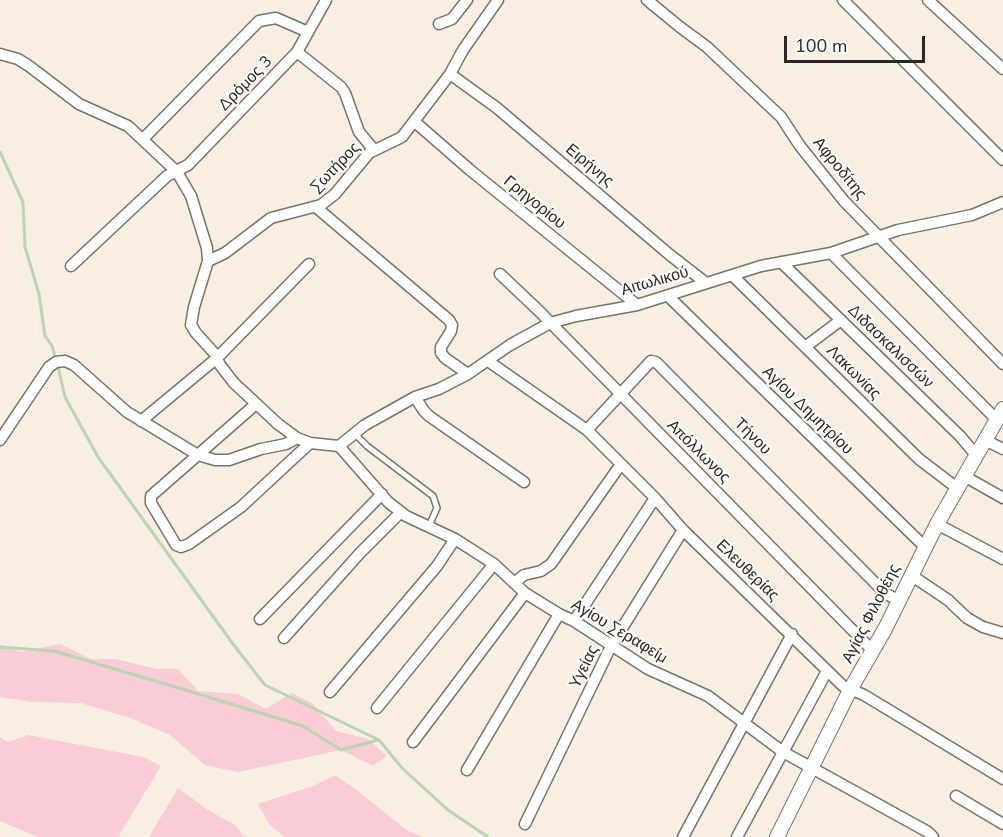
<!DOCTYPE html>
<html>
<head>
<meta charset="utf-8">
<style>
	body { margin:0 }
	#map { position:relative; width:1003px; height:837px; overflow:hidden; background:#f8eee2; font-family:"Nunito Sans",sans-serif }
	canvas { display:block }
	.scale { position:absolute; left:784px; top:36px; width:141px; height:27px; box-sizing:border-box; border:3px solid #2b2723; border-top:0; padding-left:8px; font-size:18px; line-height:21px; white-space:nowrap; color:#2b2723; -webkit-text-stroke:4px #fefcfa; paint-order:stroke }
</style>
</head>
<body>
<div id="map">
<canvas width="1003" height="837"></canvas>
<div class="scale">100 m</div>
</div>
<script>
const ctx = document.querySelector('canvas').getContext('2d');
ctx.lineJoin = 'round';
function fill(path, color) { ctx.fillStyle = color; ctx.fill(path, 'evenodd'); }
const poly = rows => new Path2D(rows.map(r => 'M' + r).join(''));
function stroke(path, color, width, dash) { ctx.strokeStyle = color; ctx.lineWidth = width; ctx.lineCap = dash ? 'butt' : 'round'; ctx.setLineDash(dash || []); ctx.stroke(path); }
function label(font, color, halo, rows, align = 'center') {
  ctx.font = font + ' "Nunito Sans",sans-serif'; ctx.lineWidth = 4.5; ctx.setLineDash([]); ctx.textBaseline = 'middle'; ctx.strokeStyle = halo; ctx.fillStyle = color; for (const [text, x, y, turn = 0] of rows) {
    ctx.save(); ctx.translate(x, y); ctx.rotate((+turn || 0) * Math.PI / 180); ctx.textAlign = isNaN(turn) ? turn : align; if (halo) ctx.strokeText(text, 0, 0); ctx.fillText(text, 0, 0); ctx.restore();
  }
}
const green = poly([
	[60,644,91,659,116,659,156,669,178,669,198,691,238,694,266,709,292,693,312,703,336,731,368,739,387,756,373,766,341,750,238,772,205,765,170,735,133,719,81,703,31,702,0,697,0,645,21,652],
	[28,735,143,757,161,766,118,837,38,837,0,821,0,737,8,742],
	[335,775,357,790,406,830,423,837,284,837,269,824,258,804,313,786],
	[178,788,208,810,235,825,245,837,149,837]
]);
const stream = poly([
	[0,152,23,202,25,247,39,294,45,336,52,346,55,356],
	[58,367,65,397,98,457,233,644,265,685,379,740,402,768,448,810,488,837],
	[0,647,54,651,169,685,303,726,341,750,378,740]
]);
const lane = poly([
	[354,433,367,446,433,496,437,508,429,526]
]);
const street = poly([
	[647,0,680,27,707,47,781,117,800,146,844,201,1003,364],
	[843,0,1003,160],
	[928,0,1003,69],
	[439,24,452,19,467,0],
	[297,52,341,87,345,93,359,132,374,150],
	[0,54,18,59,29,66,79,104,128,126,177,172,191,196,207,248,208,261,194,307,191,325,196,333,215,354,220,365,234,383,278,424,297,438],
	[450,74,497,108,670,255,706,283],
	[415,122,470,170,637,305],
	[143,139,259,21,276,18,308,32],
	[317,208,449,320,452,325,451,331,441,347,441,353,445,358,468,374],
	[831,253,997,420],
	[208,261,225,253,271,218,321,205,335,194,369,153,402,137,450,74,463,50,498,0],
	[781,262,960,436,976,455],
	[71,266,167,176,188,165,297,52,326,0],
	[500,274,539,311,873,651],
	[732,275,919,459,957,488],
	[668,296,925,547],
	[805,347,841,320],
	[488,361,587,430,655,498,683,530,843,686,864,695,1003,779],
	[415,397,424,411,429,416,524,482],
	[256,404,151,496,151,503,176,545,181,547,189,544,241,507,310,443],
	[141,421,217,358,309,264],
	[587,430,651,361,656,362,884,592,898,601],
	[0,440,49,367,56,362,65,361,74,365,127,412,198,455,215,460,229,460,261,449,286,444,297,438,310,443,339,446],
	[985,440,1003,449],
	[339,446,388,502,406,516,455,539,494,564,525,593,559,614,574,621,648,669,708,696,783,752,928,832,933,837],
	[339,446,365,425,415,397,439,389,468,374,510,345,550,323,576,316,637,305,761,266,831,253,898,230,972,215,1003,202],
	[964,476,1003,498],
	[937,524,1003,559],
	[911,575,948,600,967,618,983,627,1003,633],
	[514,583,524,575,541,571,551,564,621,464],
	[260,619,382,494],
	[574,621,655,498],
	[284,638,360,553,401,512],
	[330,692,437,566,455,539],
	[377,708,494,564],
	[413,742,525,593],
	[467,770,559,614],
	[956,796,1003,824],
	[525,824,611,646,683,530],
	[683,837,792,634],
	[737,837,827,671]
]);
const secondary = poly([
	[777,837,850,690,885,629,937,524,1003,409]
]);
const streetNames = [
	["Δρόμος 3",246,84,-46],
	["Ειρήνης",589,166,40],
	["Σωτήρος",336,168,-46],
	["Αφροδίτης",839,169,51],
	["Γρηγορίου",534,203,39],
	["Αιτωλικού",655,282,-16],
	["Διδασκαλισσών",890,347,44],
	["Λακωνίας",853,373,45],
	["Αγίου Δημητρίου",807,411,44],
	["Τήνου",752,437,45],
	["Απόλλωνος",698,452,45],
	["Ελευθερίας",747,571,44],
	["Αγίας Φιλοθέης",872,614,-63],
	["Αγίου Σεραφείμ",619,632,31],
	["Υγείας",585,667,-64]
];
fill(green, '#f9ccd6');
stroke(stream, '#b8d6b4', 3);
stroke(lane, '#7b7268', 8);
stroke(street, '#7b7268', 13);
stroke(secondary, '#7b7268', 16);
stroke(lane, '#fff', 5);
stroke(street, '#fff', 10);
stroke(secondary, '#fff', 14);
label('16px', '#2b2723', '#fefcfa', streetNames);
</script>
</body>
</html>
